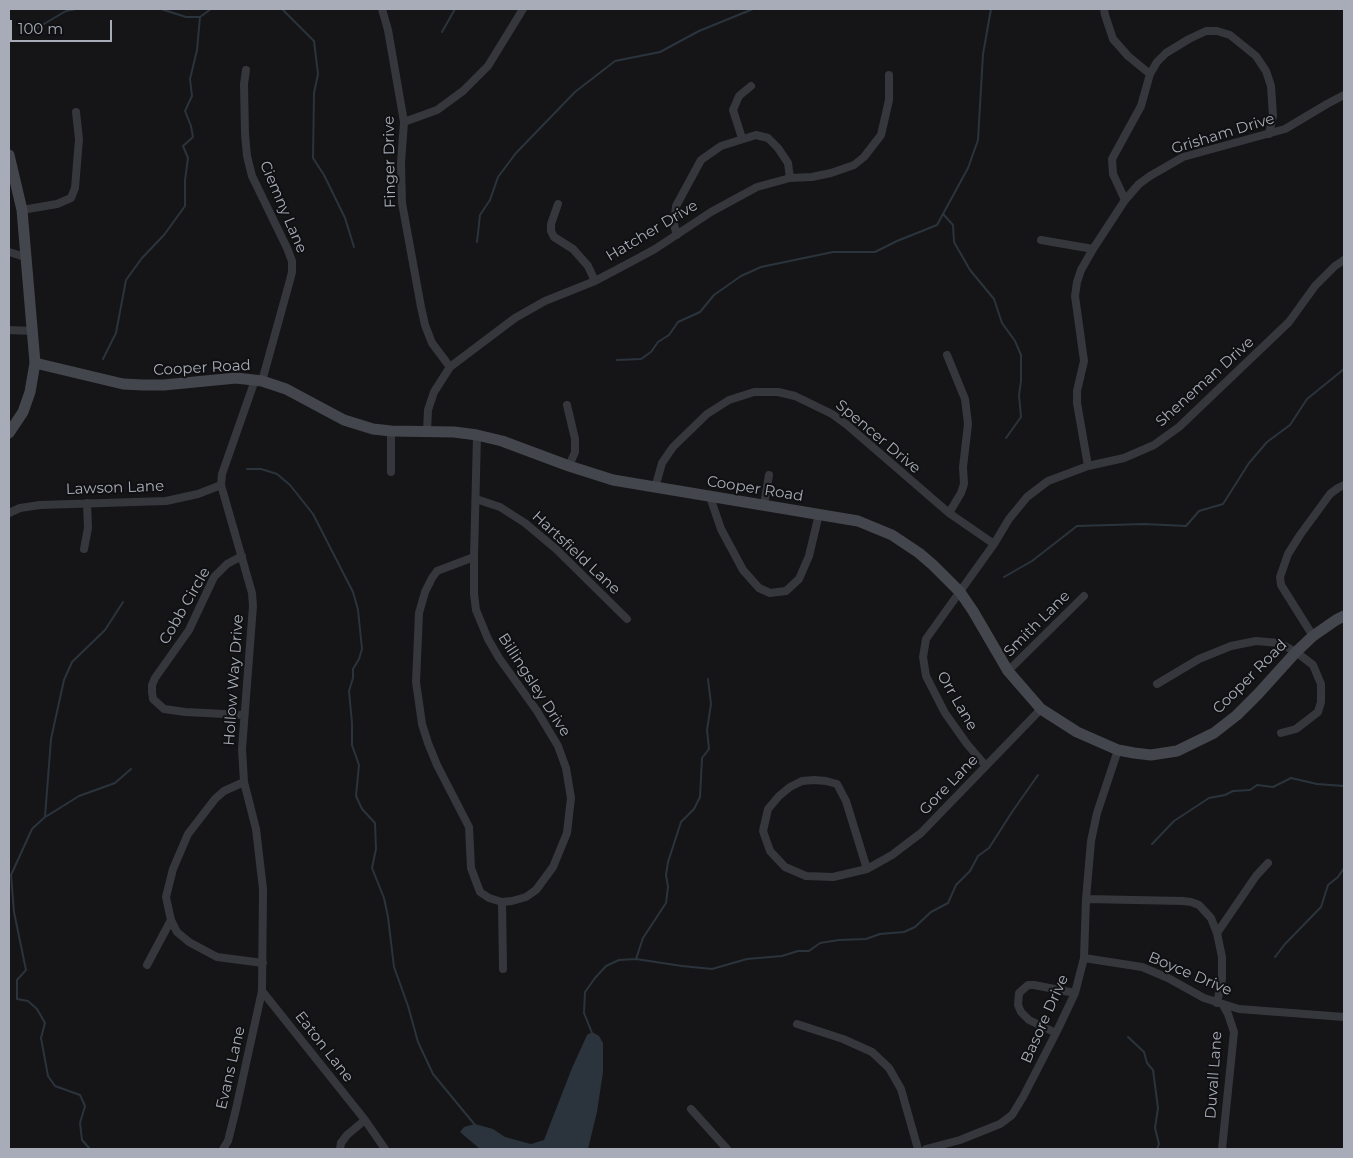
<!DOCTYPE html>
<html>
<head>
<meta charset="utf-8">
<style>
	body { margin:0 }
	#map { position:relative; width:1353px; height:1158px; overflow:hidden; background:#151517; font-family:Montserrat,sans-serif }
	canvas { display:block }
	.frame { position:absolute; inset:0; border:10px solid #a7acb8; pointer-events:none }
	.scale { position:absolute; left:10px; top:20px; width:102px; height:22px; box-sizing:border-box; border:2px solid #a7acb8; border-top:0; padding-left:6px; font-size:15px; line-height:18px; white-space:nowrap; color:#a7acb8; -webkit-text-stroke:4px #101012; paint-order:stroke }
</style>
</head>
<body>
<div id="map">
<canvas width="1353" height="1158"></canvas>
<div class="frame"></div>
<div class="scale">100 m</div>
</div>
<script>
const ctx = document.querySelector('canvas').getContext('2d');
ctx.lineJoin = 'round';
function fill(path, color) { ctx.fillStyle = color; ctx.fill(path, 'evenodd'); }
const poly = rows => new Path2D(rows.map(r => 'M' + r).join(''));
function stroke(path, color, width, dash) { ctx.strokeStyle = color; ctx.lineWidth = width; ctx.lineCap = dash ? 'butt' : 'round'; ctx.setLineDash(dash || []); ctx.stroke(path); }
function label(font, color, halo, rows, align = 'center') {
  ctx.font = font + ' Montserrat,sans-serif'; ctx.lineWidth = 4; ctx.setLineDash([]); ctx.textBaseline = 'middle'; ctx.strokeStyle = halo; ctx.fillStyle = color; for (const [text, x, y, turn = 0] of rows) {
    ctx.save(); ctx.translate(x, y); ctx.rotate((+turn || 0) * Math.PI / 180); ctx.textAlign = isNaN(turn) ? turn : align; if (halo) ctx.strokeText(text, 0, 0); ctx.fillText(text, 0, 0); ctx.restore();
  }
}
const water = poly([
	[592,1032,599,1036,603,1043,603,1072,597,1112,588,1149,480,1149,460,1132,464,1127,475,1124,493,1129,505,1137,531,1144,544,1140,572,1068,587,1035]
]);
const stream = poly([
	[161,9,186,17,200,17],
	[282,9,314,41,318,74,314,93,313,158,324,175,345,218,354,247],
	[37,28,66,11,76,9],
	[442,32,455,9],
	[943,214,953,225,954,242,970,270,994,299,1002,323,1015,341,1021,355,1021,381,1019,395,1021,417,1006,438],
	[477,242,480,215,490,200,498,177,516,153,575,92,615,61,660,52,699,31,753,9],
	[103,359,116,333,126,280,142,258,164,235,185,206,185,180,188,158,183,146,193,137,191,126,185,111,192,96,190,79,197,50,200,17,211,9],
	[617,360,641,359,651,352,658,342,669,335,678,322,700,312,714,295,741,276,761,267,833,252,875,252,897,241,937,225,968,168,978,140,983,54,991,9],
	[247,469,261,469,277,474,290,485,313,514,353,592,358,610,362,649,359,659,353,669,353,678,349,691,352,723,352,745,359,765,356,796,362,809,375,823,376,849,372,868,384,898,388,917,394,967,408,1006,418,1042,433,1074,475,1125],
	[1004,577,1032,561,1077,526,1144,524,1186,526,1199,511,1223,504,1249,463,1267,442,1290,425,1307,399,1344,369],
	[47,816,79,796,115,783,131,769],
	[1152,844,1174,821,1209,798,1225,795,1233,791,1250,790,1257,785,1273,787,1291,778,1317,784,1344,786],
	[1275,957,1285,944,1321,907,1328,885,1338,877,1344,868],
	[636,959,643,938,666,903,668,887,666,875,668,862,681,822,694,809,700,797,702,758,709,749,707,730,711,704,708,679],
	[592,1033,584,1013,585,992,595,978,606,966,619,960,636,959,682,966,712,969,747,959,782,956,798,951,809,951,820,943,839,940,866,939,880,934,904,932,915,927,931,912,948,903,956,885,970,871,978,856,989,848,1012,812,1038,775],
	[1128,1037,1144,1052,1147,1063,1153,1070,1158,1108,1155,1128,1159,1144,1157,1149],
	[90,1149,82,1140,80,1123,85,1106,80,1095,55,1086,48,1076,41,1038,45,1023,37,1009,28,1001,17,999,17,980,26,970,14,912,11,875,32,829,45,817,51,739,64,680,72,662,105,630,123,602]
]);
const street = poly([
	[382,9,388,30,404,122,401,163,402,203,421,307,425,325,432,343,450,367],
	[1104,9,1105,15,1113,39,1128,56,1150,74],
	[246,70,244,84,245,134,247,156,252,176,287,248,292,261,292,272,290,280,262,381],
	[404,122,437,110,463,91,488,66,523,9],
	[742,138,733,110,739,96,751,86],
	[1125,200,1113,174,1112,159,1141,106,1150,74,1157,62,1166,53,1189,39,1206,31,1217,31,1230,35,1256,56,1266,71,1271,86,1273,116,1269,134],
	[558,204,551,224,551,231,554,237,573,249,588,266,595,281],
	[22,210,57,204,71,198,75,188,79,139,76,112],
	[677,235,674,225,676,206,701,160,721,146,756,135,768,138,778,148,788,163,790,178],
	[1041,240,1093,249],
	[9,252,25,257],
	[9,330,33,331],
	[947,355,965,399,968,424,963,467,964,484,961,493,949,513],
	[567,405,575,439,575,452,569,466],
	[391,431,391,472],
	[427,431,428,410,434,392,450,367,515,318,545,301,595,281,631,262,655,249,711,212,757,187,790,178,812,177,831,173,854,165,864,157,881,135,889,100,889,75],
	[1088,466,1077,403,1077,391,1084,361,1075,296,1077,282,1081,270,1093,249,1125,200,1139,184,1150,176,1183,157,1285,129,1327,104,1344,95],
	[655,488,662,463,673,447,707,414,729,400,754,392,778,392,795,396,832,414,846,424,949,513,994,544],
	[710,497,721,529,743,570,759,588,770,593,786,591,799,579,809,556,819,514],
	[476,499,500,507,525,523,556,549,627,619],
	[764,505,769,475],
	[9,513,20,508,40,505,166,501,198,494,221,485],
	[84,549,88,528,87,503],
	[242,556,227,564,214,577,189,630,155,678,152,685,152,692,153,699,164,709,185,712,244,715],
	[474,557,437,571,432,578,425,592,419,613,416,682,422,724,428,743,437,765,469,827,471,868,480,892,489,898,502,902,512,901,526,897,536,890,553,867,567,833,571,798,566,768,558,746,537,711,499,658,488,639,476,610,474,594,474,557,477,435],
	[1313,636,1281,585,1280,577,1288,554,1300,535,1330,494,1338,488,1344,485],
	[1008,671,1084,596],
	[1157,684,1199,659,1231,646,1256,641,1279,643,1296,652,1313,665,1321,684,1321,702,1318,712,1296,729,1281,733],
	[986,766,967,744,945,713,926,676,923,657,926,639,994,544,1009,519,1027,497,1048,481,1088,466,1124,458,1154,445,1179,427,1289,322,1315,286,1335,266,1344,260],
	[814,780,826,781,837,784,846,801,867,869,833,877,806,876,785,867,770,851,763,831,768,809,779,796,790,787,802,781,814,780],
	[244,782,224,791,215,799,188,834,173,869,166,897,171,920,177,932,189,942,217,957,263,963],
	[867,869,892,855,921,833,1041,709],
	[1086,899,1183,901,1191,902,1199,905,1211,918,1217,933,1222,957,1222,979,1217,1003],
	[502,902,503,969],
	[1217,933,1256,876,1268,863],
	[1084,958,1142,967,1168,978,1204,998,1239,1009,1344,1017],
	[147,965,171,920],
	[262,991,365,1120],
	[797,1024,843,1039,872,1052,889,1068,901,1089,918,1149],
	[1056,1033,1029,1020,1021,1012,1018,1005,1019,993,1028,985,1034,985,1075,993],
	[691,1109,727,1149],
	[223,1149,228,1141,236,1109,262,991,263,889,256,829,244,782,242,749,253,606,252,593,221,485,222,474,255,380],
	[340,1149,341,1143,347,1135,365,1120,385,1149],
	[926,1149,960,1140,1000,1124,1012,1115,1023,1097,1056,1033,1075,993,1084,958,1086,899,1091,841,1097,813,1118,750],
	[1222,1149,1234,1032,1228,1014,1223,1005]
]);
const secondary = poly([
	[9,155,22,210,35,363,30,392,23,412,9,433],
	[35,363,123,384,143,385,164,385,236,378,262,381,286,389,344,420,373,429,391,431,454,432,477,435,502,441,569,466,613,480,858,521,892,535,919,553,933,565,960,592,973,611,1008,671,1041,709,1077,732,1118,750,1134,753,1151,755,1177,751,1214,733,1237,715,1258,694,1296,652,1313,636,1336,620,1344,616]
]);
const streetNames = [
	["Grisham Drive",1223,134,-17],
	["Finger Drive",390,162,-91],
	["Ciemny Lane",283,207,67],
	["Hatcher Drive",652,231,-31],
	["Cooper Road",202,368,-3],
	["Sheneman Drive",1205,382,-42],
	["Spencer Drive",878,437,40],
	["Lawson Lane",115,488,-2],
	["Cooper Road",755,489,9],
	["Hartsfield Lane",576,553,43],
	["Cobb Circle",185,606,-60],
	["Smith Lane",1037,624,-45],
	["Cooper Road",1250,677,-45],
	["Hollow Way Drive",234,680,-86],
	["Billingsley Drive",534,685,57],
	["Orr Lane",957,701,60],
	["Gore Lane",949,785,-46],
	["Boyce Drive",1190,974,23],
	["Basore Drive",1045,1019,-66],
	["Eaton Lane",324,1047,52],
	["Evans Lane",231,1068,-77],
	["Duvall Lane",1214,1075,-86]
];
fill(water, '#2b343c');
stroke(stream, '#2b343c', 2);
stroke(street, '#36373d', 8);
stroke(secondary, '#44464d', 11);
label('15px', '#a7acb8', '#101012', streetNames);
</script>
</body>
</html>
